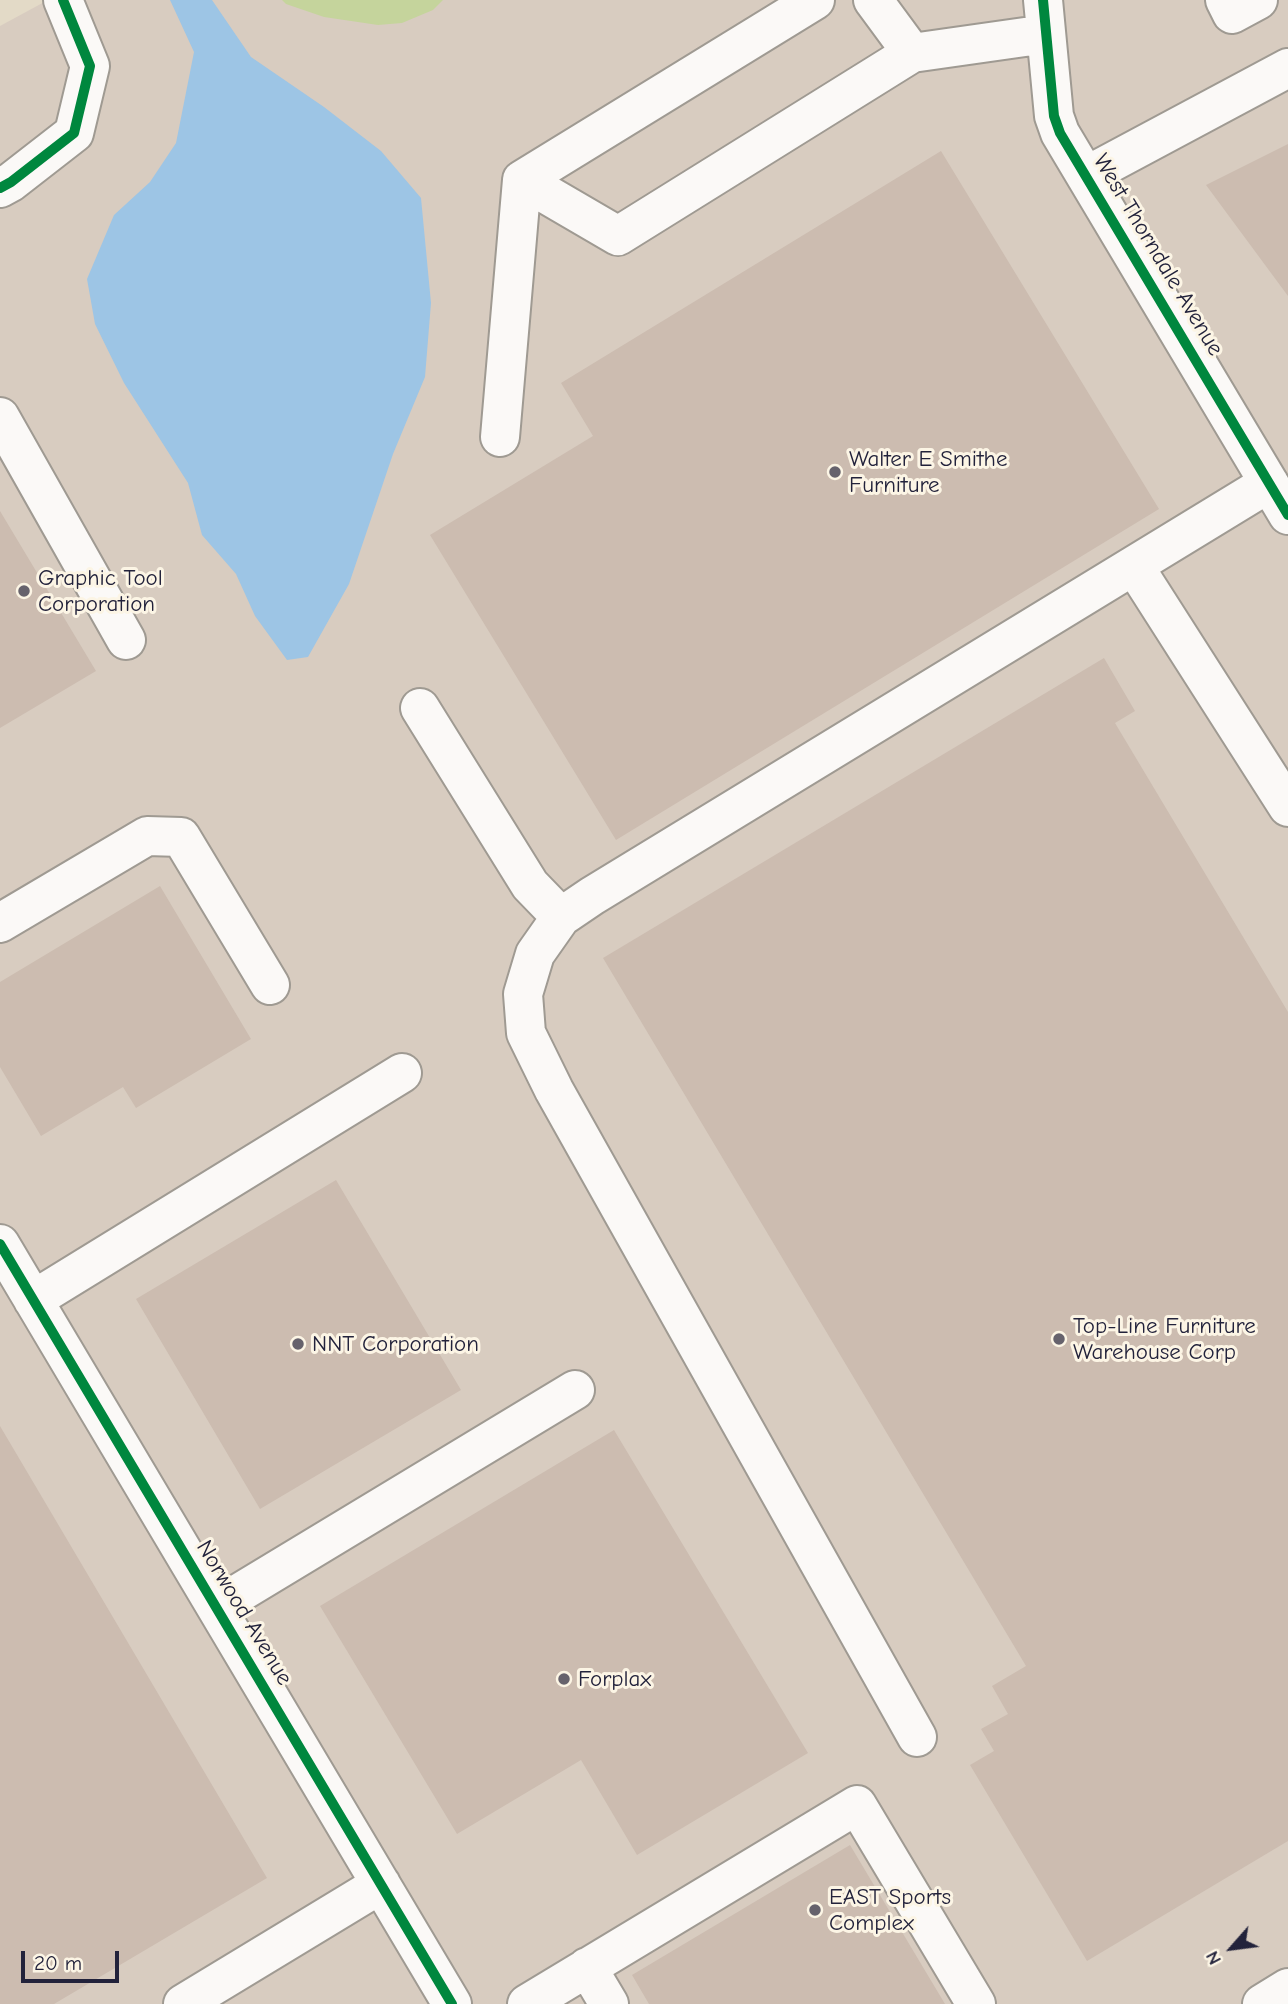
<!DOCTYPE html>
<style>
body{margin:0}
#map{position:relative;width:1288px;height:2004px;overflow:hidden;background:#e3dac7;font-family:"Comic Neue",sans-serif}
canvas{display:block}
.north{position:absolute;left:1197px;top:1913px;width:70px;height:70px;-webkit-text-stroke:5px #fcf5e5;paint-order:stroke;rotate:242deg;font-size:19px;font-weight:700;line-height:28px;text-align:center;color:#22223b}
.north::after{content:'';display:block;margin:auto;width:24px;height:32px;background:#22223b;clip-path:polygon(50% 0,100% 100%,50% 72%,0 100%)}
.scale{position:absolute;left:21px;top:1951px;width:98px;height:32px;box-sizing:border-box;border:4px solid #22223b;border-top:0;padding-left:9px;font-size:21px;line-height:24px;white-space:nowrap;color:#22223b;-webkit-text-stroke:5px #fcf5e5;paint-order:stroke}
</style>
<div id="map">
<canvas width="1288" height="2004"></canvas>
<div class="north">N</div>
<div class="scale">20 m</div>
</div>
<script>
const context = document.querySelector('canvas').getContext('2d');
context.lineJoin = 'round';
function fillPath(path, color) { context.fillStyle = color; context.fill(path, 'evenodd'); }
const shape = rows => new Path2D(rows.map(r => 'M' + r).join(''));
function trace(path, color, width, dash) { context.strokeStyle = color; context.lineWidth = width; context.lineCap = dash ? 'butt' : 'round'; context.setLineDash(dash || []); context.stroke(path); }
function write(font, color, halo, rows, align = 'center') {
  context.font = font + ' "Comic Neue",sans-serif'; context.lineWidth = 6; context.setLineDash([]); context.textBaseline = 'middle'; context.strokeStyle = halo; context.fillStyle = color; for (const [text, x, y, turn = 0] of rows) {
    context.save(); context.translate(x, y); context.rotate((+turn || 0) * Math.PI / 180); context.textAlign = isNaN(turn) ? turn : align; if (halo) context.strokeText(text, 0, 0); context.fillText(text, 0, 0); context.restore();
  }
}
const industrial = shape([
 [48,0,1288,0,1288,2004,0,2004,0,26]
]);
const green = shape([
 [282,0,443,0,433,10,402,23,378,25,324,17,286,4]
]);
const water = shape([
 [170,0,212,0,251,57,324,107,381,151,421,198,431,303,425,377,393,454,349,584,308,657,287,660,255,616,236,574,202,535,188,483,124,383,95,324,87,279,114,215,150,182,176,143,194,52]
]);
const building = shape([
 [1288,144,1288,296,1206,185],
 [941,151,1159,509,616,840,430,535,593,436,561,383],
 [0,511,96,671,0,728],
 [1104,658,1135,711,1115,723,1288,1012,1288,1841,1087,1961,970,1765,994,1751,981,1729,1008,1714,992,1686,1026,1666,603,958],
 [160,886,251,1039,136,1108,123,1087,41,1136,0,1067,0,982],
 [336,1180,461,1390,260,1509,136,1299],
 [0,1426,267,1878,54,2004,0,2004],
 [614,1430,808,1753,637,1855,581,1760,457,1834,320,1606],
 [850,1845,945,2004,649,2004,632,1975]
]);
const minor = shape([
 [873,0,912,53,1046,34],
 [1043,0,1054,116,1060,133,1288,515],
 [1225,0,1232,14,1258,0],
 [1086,176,1288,68],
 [522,180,618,236,912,53],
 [0,188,11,182,74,133,90,66,63,0],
 [0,417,126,640],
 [500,437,522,180,815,0],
 [1134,566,1288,807],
 [420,708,530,885,561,917],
 [0,923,147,836,181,837,270,985],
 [0,1244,452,2004],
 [33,1300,402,1073],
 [216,1607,575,1390],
 [917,1737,554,1090,526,1033,523,994,535,954,561,917,592,896,1269,483],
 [587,1967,609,2004],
 [183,2004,381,1884],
 [527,2004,857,1805,976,2004],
 [1262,2004,1288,1988]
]);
const cycleway = shape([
 [1043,0,1054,116,1060,133,1288,515],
 [0,188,11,182,74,133,90,66,63,0],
 [0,1244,452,2004]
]);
const markers = [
 [835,472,7,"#66626c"],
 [24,591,7,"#66626c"],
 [1059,1339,7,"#66626c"],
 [298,1344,7,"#66626c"],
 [564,1679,7,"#66626c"],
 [815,1910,7,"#66626c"]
];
const streetNames = [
 ["West Thorndale Avenue",1158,255,59],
 ["Norwood Avenue",244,1613,59]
];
const poiNames = [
 ["Walter E Smithe",849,459],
 ["Furniture",849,485],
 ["Graphic Tool",38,578],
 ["Corporation",38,604],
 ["Top-Line Furniture",1073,1326],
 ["Warehouse Corp",1073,1352],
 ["NNT Corporation",312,1344],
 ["Forplax",578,1679],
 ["EAST Sports",829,1897],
 ["Complex",829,1923]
];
fillPath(industrial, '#d8ccc0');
fillPath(green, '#c5d49c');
fillPath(water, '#9dc5e5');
fillPath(building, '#ccbcb0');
trace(minor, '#9f9a92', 42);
trace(minor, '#fbf9f7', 38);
trace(cycleway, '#00873e', 10);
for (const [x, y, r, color] of markers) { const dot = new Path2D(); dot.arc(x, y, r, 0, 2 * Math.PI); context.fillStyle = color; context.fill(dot); trace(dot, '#fcf5e5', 2.5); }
write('23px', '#22223b', '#fcf5e5', streetNames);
write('23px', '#22223b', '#fcf5e5', poiNames, 'left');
</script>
